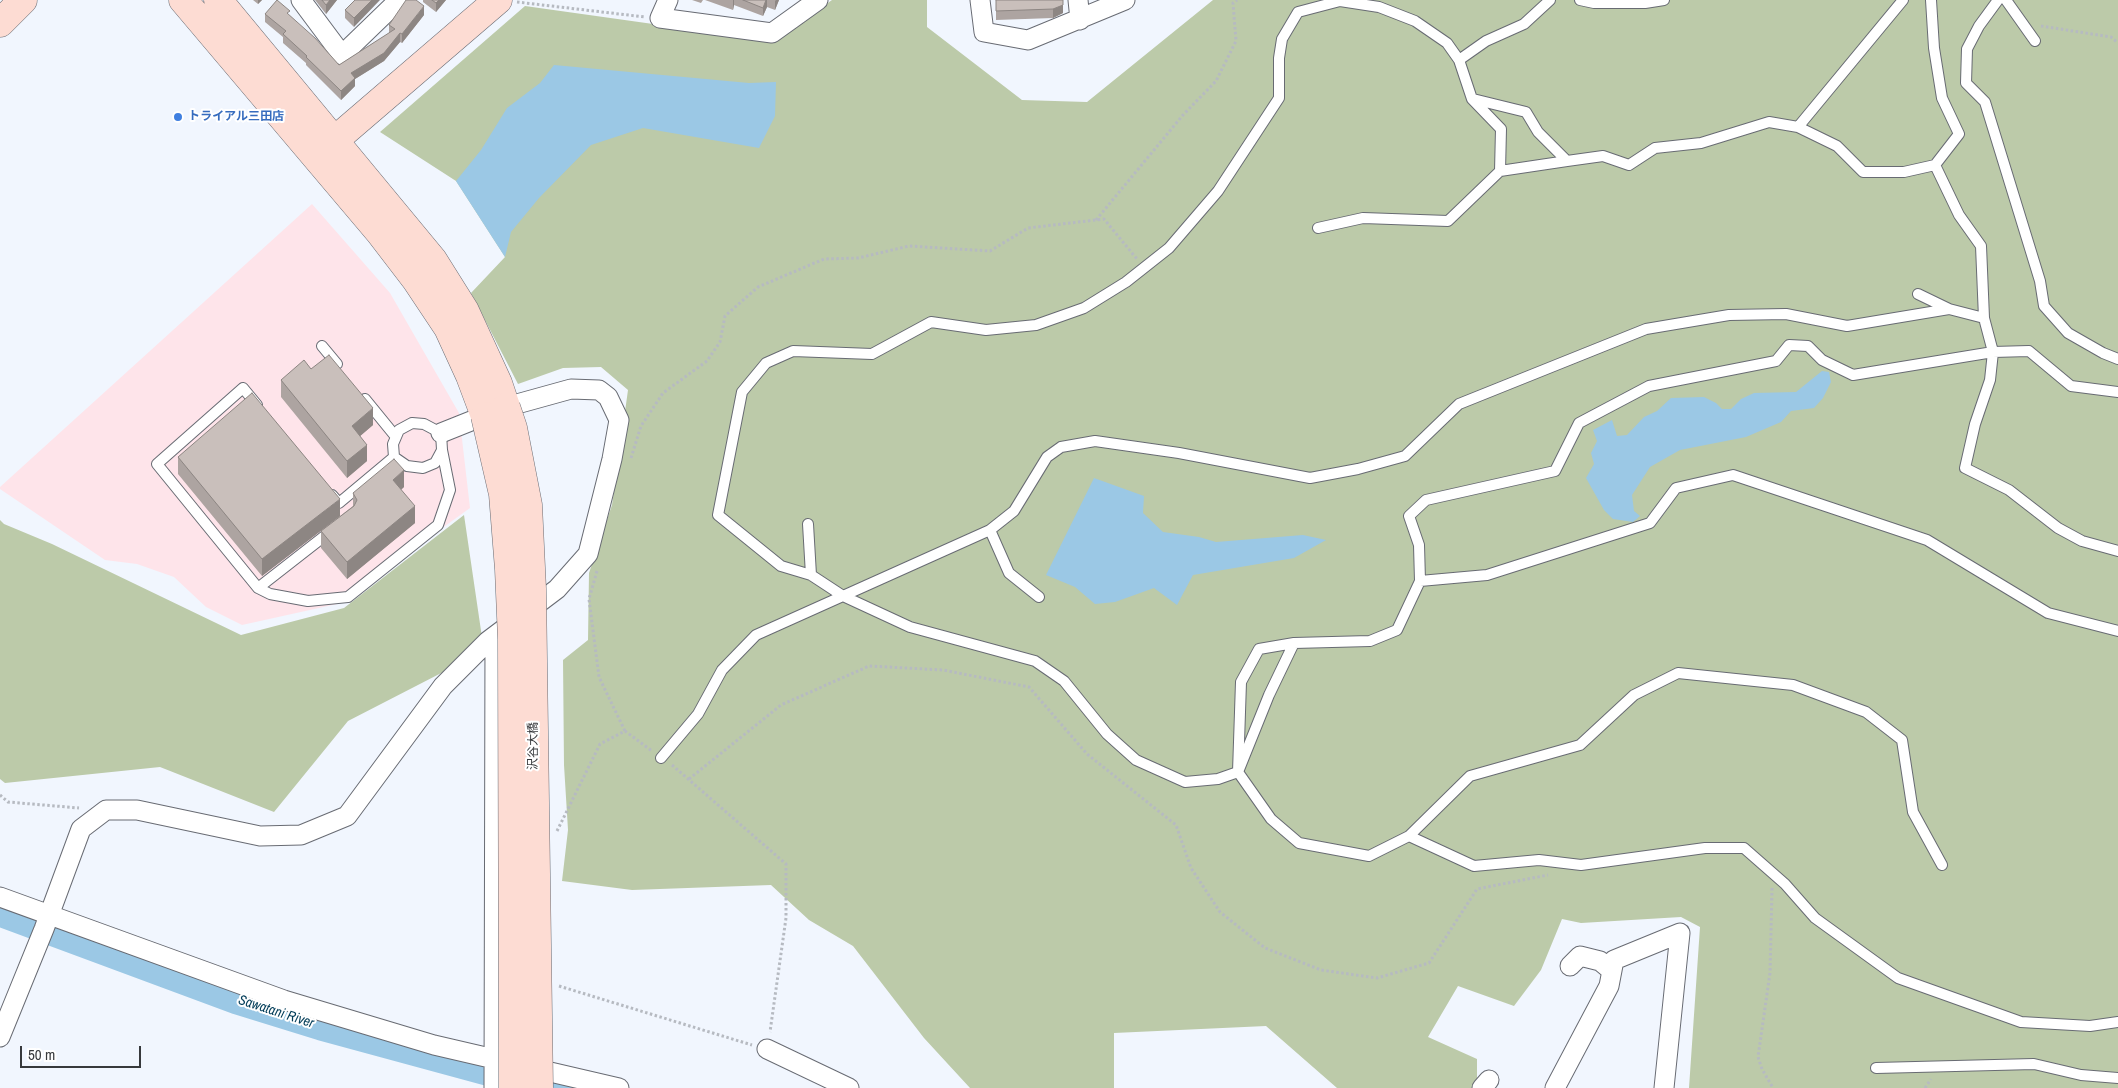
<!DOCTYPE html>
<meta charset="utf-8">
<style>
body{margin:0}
#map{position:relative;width:2118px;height:1088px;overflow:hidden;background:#f1f6fe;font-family:"Archivo Narrow",sans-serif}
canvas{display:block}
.scale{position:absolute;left:20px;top:1046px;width:121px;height:22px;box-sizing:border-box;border:2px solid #37393c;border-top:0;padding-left:6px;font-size:15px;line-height:18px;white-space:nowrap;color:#37393c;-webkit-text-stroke:4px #fff;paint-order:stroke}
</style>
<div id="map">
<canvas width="2118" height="1088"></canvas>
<div class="scale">50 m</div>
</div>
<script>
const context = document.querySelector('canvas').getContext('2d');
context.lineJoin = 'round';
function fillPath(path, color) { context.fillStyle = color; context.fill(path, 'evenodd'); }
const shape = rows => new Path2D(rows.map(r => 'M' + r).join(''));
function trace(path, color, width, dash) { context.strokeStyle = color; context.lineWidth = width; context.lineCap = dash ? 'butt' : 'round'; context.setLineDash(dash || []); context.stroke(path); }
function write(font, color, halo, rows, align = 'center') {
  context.font = font + ' "Archivo Narrow","Noto Sans JP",sans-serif'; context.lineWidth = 4; context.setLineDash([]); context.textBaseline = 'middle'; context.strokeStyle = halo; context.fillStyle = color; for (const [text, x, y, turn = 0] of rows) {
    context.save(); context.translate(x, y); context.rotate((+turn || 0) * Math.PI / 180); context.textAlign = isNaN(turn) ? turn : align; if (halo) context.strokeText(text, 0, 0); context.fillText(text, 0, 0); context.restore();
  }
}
const industrial = shape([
 [312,204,390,293,459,413,470,508,337,604,242,625,206,607,174,577,137,564,105,560,0,489,0,487]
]);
const green = shape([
 [832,0,927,0,927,27,1022,100,1087,102,1213,0,2118,0,2118,1088,1689,1088,1700,927,1681,917,1581,923,1562,919,1541,970,1514,1006,1458,986,1428,1037,1477,1059,1477,1088,1337,1088,1266,1026,1114,1033,1114,1088,970,1088,924,1038,853,946,809,920,771,885,632,890,562,881,568,830,564,765,563,660,588,640,589,573,612,505,628,390,601,367,563,368,518,384,471,293,505,257,456,181,380,132,525,6,774,41],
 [464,515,484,651,348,721,274,812,160,767,5,783,0,779,0,520,4,524,52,544,241,635,344,608]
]);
const water = shape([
 [554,65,749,83,776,82,775,116,759,148,643,128,591,145,539,198,511,232,505,257,456,181,481,150,507,108,540,83],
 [1822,371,1829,372,1831,382,1823,398,1814,408,1791,411,1781,422,1746,437,1680,450,1650,467,1632,495,1634,511,1640,516,1633,522,1613,519,1604,510,1586,478,1594,464,1591,453,1597,441,1593,430,1612,420,1617,436,1627,435,1644,417,1657,411,1671,398,1704,397,1716,403,1722,409,1731,409,1741,399,1754,393,1796,392],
 [1094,478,1144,496,1143,513,1163,532,1199,537,1216,542,1303,535,1326,540,1294,558,1193,575,1177,605,1154,588,1115,602,1095,604,1075,587,1046,575]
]);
const river = shape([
 [0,912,237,1000,321,1026,494,1073,561,1088]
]);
const path = shape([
 [517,2,645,17],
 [2041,26,2111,37,2118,43],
 [1096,220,1183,115,1216,81,1236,41,1233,3,1237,0],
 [631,458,641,426,663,393,707,361,720,342,725,316,758,287,824,259,858,258,909,246,990,251,1028,228,1104,219,1137,259],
 [597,571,589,599,599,677,625,731],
 [672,765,786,864,786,918,770,1032],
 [689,779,781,705,869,666,943,670,1029,687,1087,754,1176,825,1191,868,1220,912,1265,948,1321,970,1377,978,1429,963,1477,889,1548,875],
 [0,795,8,802,79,808],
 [557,831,600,744,625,731,652,751],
 [1772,888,1770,973,1758,1057,1762,1069,1773,1088],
 [559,986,752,1045],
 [1925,1088,1931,1079]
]);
const lane = shape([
 [1550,0,1524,24,1486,41,1459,60,1447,43,1415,21,1379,7,1340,1,1298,12,1282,39,1279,58,1279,98,1218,191,1169,248,1126,282,1084,308,1036,325,986,330,931,322,872,354,793,351,766,363,742,392,718,515,781,566,811,575,843,596,910,627,1035,661,1064,681,1107,734,1136,760,1185,782,1218,779,1238,772,1241,682,1259,649,1294,643,1370,641,1397,630,1420,581,1419,545,1409,516,1426,500,1555,471,1579,423,1649,386,1776,361,1789,345,1808,346,1822,360,1853,375,1993,352,2029,351,2071,386,2118,392],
 [1580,0,1594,3,1645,3,1664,0],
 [1998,0,1979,26,1967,49,1966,83,1985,102,2040,281,2044,306,2068,333,2103,353,2118,359],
 [2006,0,2035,41],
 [1473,99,1526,112,1538,132,1567,161,1500,171],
 [1798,127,1903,0],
 [1567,161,1603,156,1629,165,1655,148,1701,143,1769,122,1798,127,1837,146,1863,172,1904,172,1935,165,1959,134,1942,98,1934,48,1931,0],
 [1935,165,1959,215,1981,246,1984,318,1993,352,1990,380,1975,424,1965,468,2009,490,2058,528,2082,541,2118,551],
 [1318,228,1363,218,1448,221,1500,171,1501,129,1472,99,1459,60],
 [1918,294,1949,309],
 [322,346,337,364],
 [365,399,396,437],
 [257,405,243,388,157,464,258,588,270,594,308,601,348,597,438,525,450,490,442,450],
 [412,423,424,424,441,433,442,450,435,463,423,468,407,466,394,457,393,444,399,430,412,423],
 [332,495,339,503,394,457],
 [808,524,811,575],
 [990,530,1009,573,1039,597],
 [1420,581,1487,575,1650,523,1676,488,1733,475,1927,540,2048,613,2118,631],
 [258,588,331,531],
 [1294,643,1269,695,1238,772,1271,819,1299,843,1369,856,1409,836,1470,776,1580,745,1634,695,1678,673,1793,685,1866,712,1902,740,1913,812,1942,865],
 [661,758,698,714,722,670,756,635,990,530,1014,511,1047,457,1061,447,1095,441,1179,453,1310,478,1358,469,1405,456,1459,404,1646,329,1729,315,1786,314,1847,326,1949,309,1984,318],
 [1409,836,1474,866,1539,860,1581,865,1705,848,1744,848,1785,884,1815,918,1898,978,2021,1022,2090,1026,2118,1022],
 [1876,1068,2034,1064,2081,1075,2118,1078]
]);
const street = shape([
 [301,0,342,55,399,0],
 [668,0,660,18,772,33,818,0],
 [980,0,984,32,1028,40,1125,0],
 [1078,0,1080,20],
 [0,897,284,1000,434,1045,619,1088],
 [1570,966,1580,956,1600,961,1612,971],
 [0,1037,44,929,81,829,106,810,137,810,260,836,301,835,347,816,443,686,488,641,557,589,588,554,612,459,619,420,608,397,599,390,571,389,506,407,441,433],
 [767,1049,849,1088],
 [494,1088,495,636],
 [1482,1088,1489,1080],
 [1555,1088,1609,986,1614,960,1680,933,1664,1088]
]);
const secondary = shape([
 [183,0,380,233,416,280,448,328,470,376,485,416],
 [218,0,433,260,465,311,498,383,506,407],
 [0,23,23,0],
 [321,152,498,0]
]);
const secondaryBridge = shape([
 [506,407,513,428,528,505,532,589,539,1088],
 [485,416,503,494,509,569,512,639,513,1088]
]);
const wall = shape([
 [253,0,262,0,258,4],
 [315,0,337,0,326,14],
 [355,0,354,27,345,18,345,10],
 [423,0,446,0,436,12,423,2],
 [692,0,703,0,701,3],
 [705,0,779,0,775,10,767,7,763,16,734,5,733,10],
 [996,0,1063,0,1063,13,1053,18,996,20],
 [265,14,290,16,339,65,389,33,389,25,424,15,402,43,400,42,384,61,355,79,355,86,341,100,306,65,306,63,283,43,283,37,265,22],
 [311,369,373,425,360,436,367,461,347,478,281,397,281,380],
 [178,457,340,516,262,576,178,474],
 [404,487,401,490,415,523,347,579,321,548,321,531,353,506,353,493]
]);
const shadedWall = shape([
 [258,0,262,0,258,4],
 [330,0,337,0,326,14,326,5],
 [372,0,380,0,354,27,354,18],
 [439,0,446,0,436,12,436,3],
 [733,0,734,0,734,5,733,10],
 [766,0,767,0,767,7,763,16,763,8],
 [776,0,779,0,775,10,775,1],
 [1063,5,1063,13,1053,18,1053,9],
 [424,6,424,15,402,43,402,34],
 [400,33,400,42,384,61,355,79,355,86,341,100,341,91,351,73],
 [373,408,373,425,352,443,352,426],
 [367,445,367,461,347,478,347,461],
 [404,470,404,487,393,496,393,480],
 [340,499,340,516,262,576,262,559],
 [415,506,415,523,347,579,347,562]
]);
const building = shape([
 [277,0,290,11,287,13,315,38,339,65,395,29,389,25,406,0,416,0,424,6,402,34,400,33,384,53,351,73,355,78,341,91,306,57,307,56,283,34,286,31,265,14,277,0],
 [322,0,330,0,326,5,322,0],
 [355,0,372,0,354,18,345,10,355,0],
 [432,0,439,0,436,3,432,0],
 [743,0,766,0,763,8,743,0],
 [996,0,1063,0,1063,5,1053,9,996,11,996,0],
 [329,355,373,408,352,426,367,445,347,461,281,380,304,360,311,369,329,355],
 [252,393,340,499,262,559,178,457,252,393],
 [394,459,404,470,393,480,415,506,347,562,321,531,354,506,357,500,353,493,394,459]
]);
const markers = [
 [178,117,5,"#3f7fe0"]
];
const shopNames = [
 ["トライアル三田店",188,117]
];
const streetNames = [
 ["沢谷大橋",534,746,-90]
];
const waterNames = [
 ["Sawatani River",276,1012,18]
];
fillPath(industrial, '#fee4ea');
fillPath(green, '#bccaa9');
fillPath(water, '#9bc8e5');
trace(river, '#9bc8e5', 29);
trace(lane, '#686b73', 12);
trace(street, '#686b73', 21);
trace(secondary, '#686b73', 29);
trace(path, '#b6bac1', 3, [2.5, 2.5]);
trace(lane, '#fff', 10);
trace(street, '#fff', 19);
trace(secondary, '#fddcd3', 28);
trace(secondaryBridge, '#686b73', 29, []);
trace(secondaryBridge, '#fddcd3', 28);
fillPath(wall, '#ada4a1');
fillPath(shadedWall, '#8d8683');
fillPath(building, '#c9bfbb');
trace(building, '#8d8683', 1);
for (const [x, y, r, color] of markers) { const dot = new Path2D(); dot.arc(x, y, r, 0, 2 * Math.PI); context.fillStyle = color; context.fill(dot); trace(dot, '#fff', 2); }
write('bold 12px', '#366cbe', '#fff', shopNames, 'left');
write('12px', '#37393c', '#fff', streetNames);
write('italic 14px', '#003c58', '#fff', waterNames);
</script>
